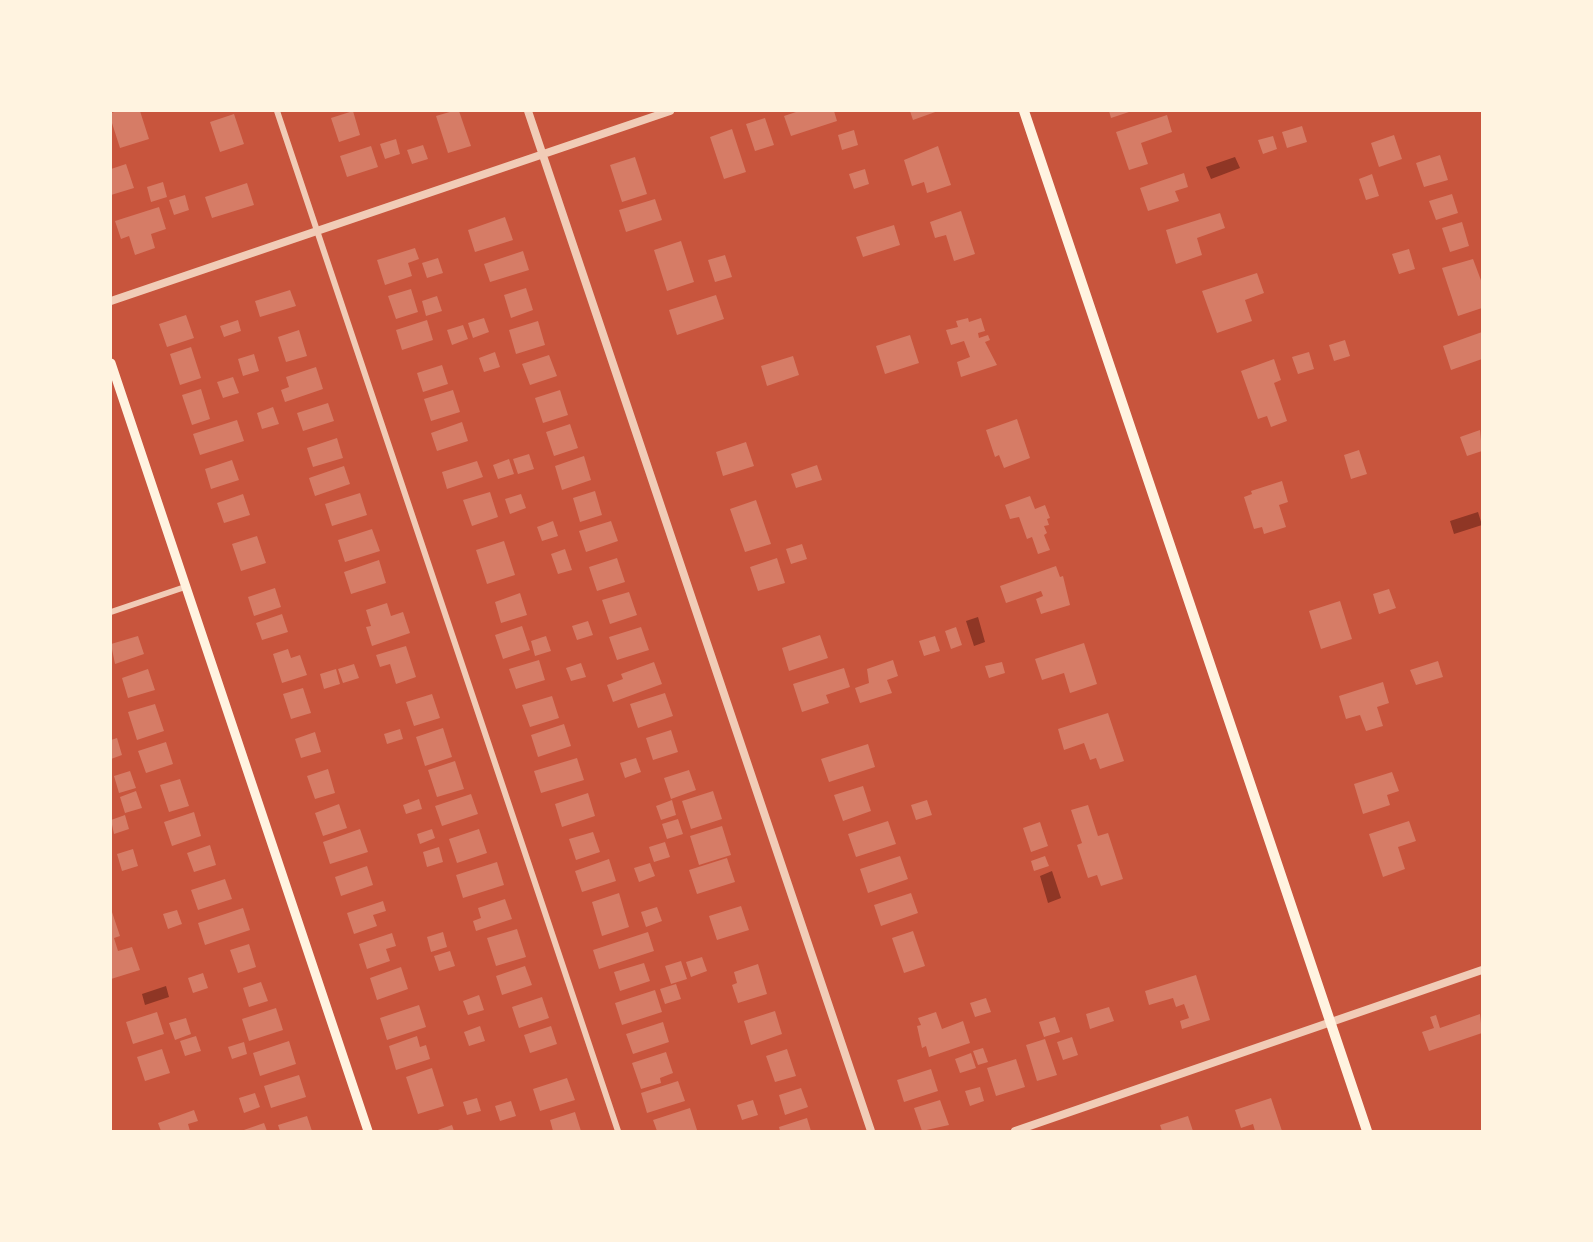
<!DOCTYPE html>
<style>
body{margin:0}
#map{position:relative;width:1593px;height:1242px;overflow:hidden;background:#c8553d;font-family:"Noto Sans",sans-serif}
canvas{display:block}
.frame{position:absolute;inset:0;border:112px solid #fff3e0;pointer-events:none}
</style>
<div id="map">
<canvas width="1593" height="1242"></canvas>
<div class="frame"></div>
</div>
<script>
const context = document.querySelector('canvas').getContext('2d');
context.lineJoin = 'round';
function fillPath(path, color) { context.fillStyle = color; context.fill(path, 'evenodd'); }
const shape = rows => new Path2D(rows.map(r => 'M' + r).join(''));
function trace(path, color, width, dash) { context.strokeStyle = color; context.lineWidth = width; context.lineCap = dash ? 'butt' : 'round'; context.setLineDash(dash || []); context.stroke(path); }
const water = shape([
 [1235,157,1240,168,1211,179,1206,167],
 [1478,512,1482,525,1454,534,1450,521],
 [978,617,985,642,974,646,966,621],
 [1052,871,1061,898,1048,903,1040,876],
 [166,986,169,997,145,1005,142,994]
]);
const building = shape([
 [118,111,140,111,149,139,120,148,111,120,111,113],
 [353,111,360,135,339,142,331,118],
 [453,111,459,111,471,146,448,153,436,116],
 [799,111,834,111,837,121,791,136,784,116],
 [910,111,938,111,913,120],
 [1109,111,1132,111,1111,118],
 [234,114,244,144,220,152,210,122],
 [1167,115,1172,132,1141,143,1148,164,1129,170,1116,132],
 [765,118,774,145,755,151,746,124],
 [1302,126,1307,142,1287,148,1282,132],
 [732,129,746,172,724,179,710,137],
 [854,130,858,145,842,150,838,135],
 [1394,135,1402,159,1379,167,1371,143],
 [1273,136,1277,149,1263,154,1258,140],
 [396,139,400,154,385,159,380,144],
 [423,145,428,159,412,164,407,150],
 [371,146,378,167,347,177,340,156],
 [938,146,951,185,927,193,924,182,912,186,904,160],
 [1440,155,1448,180,1424,187,1416,163],
 [635,157,647,194,622,202,610,165],
 [126,164,134,188,111,195,111,169],
 [865,169,869,184,854,189,849,174],
 [1184,173,1188,187,1175,191,1179,201,1148,211,1140,188],
 [1372,174,1379,196,1366,200,1359,179],
 [163,182,167,197,151,202,147,187],
 [247,183,254,205,212,218,205,197],
 [1452,194,1458,213,1436,220,1429,201],
 [185,195,189,210,174,215,169,200],
 [655,199,662,220,626,232,619,210],
 [159,207,166,229,151,234,155,248,135,255,129,236,121,239,115,221],
 [961,211,975,254,954,261,946,235,935,238,930,222],
 [1220,213,1225,228,1197,238,1202,255,1176,264,1166,230],
 [505,217,513,240,475,252,468,230],
 [1462,222,1469,246,1450,252,1442,228],
 [894,225,900,245,863,257,856,237],
 [681,241,694,282,667,291,654,250],
 [415,248,419,259,408,263,412,276,385,285,377,260],
 [1409,249,1415,269,1399,274,1392,254],
 [523,251,529,270,490,282,484,264],
 [725,255,732,277,715,282,708,260],
 [438,258,443,273,427,278,422,263],
 [1473,259,1482,283,1482,308,1458,316,1442,268],
 [1257,273,1264,293,1245,300,1252,321,1217,333,1202,291],
 [526,288,533,310,511,318,504,295],
 [411,289,418,312,396,319,388,296],
 [290,290,296,306,260,317,255,301],
 [716,295,724,319,677,335,669,310],
 [437,296,442,311,426,316,422,301],
 [186,315,194,338,167,347,159,324],
 [484,318,489,332,473,338,468,323],
 [968,318,969,322,981,318,985,331,978,333,979,338,988,335,990,340,985,342,997,365,961,377,957,362,970,357,964,341,951,345,946,330,958,327,956,321],
 [238,320,241,331,224,337,220,326],
 [427,320,433,340,402,350,396,330],
 [538,321,545,345,516,354,509,330],
 [463,325,468,339,452,345,447,330],
 [299,330,307,356,286,362,278,337],
 [1482,332,1482,359,1451,370,1443,346],
 [910,335,919,363,885,374,876,346],
 [1345,340,1350,356,1334,361,1329,345],
 [191,347,201,378,180,385,170,354],
 [495,352,500,367,484,372,479,358],
 [1309,352,1314,369,1298,374,1292,357],
 [254,354,259,371,243,376,238,359],
 [549,355,557,376,530,385,522,364],
 [793,356,799,375,767,386,761,366],
 [1274,359,1281,380,1274,383,1287,421,1271,427,1267,416,1258,419,1241,371],
 [442,365,448,384,423,392,417,373],
 [316,367,323,389,285,402,281,390,289,387,286,377],
 [233,377,239,393,223,398,217,382],
 [201,389,210,419,192,425,182,395],
 [453,390,460,412,431,421,424,399],
 [560,390,568,415,543,423,535,398],
 [328,403,334,421,303,431,297,413],
 [273,407,279,424,262,429,257,413],
 [1017,419,1030,458,1004,468,999,455,995,457,986,430],
 [237,420,244,441,200,455,193,434],
 [462,422,468,441,437,451,431,433],
 [570,424,578,448,554,456,546,432],
 [1480,430,1482,451,1467,456,1460,437],
 [337,438,343,458,313,467,307,448],
 [746,442,754,466,723,476,716,452],
 [1359,450,1367,474,1351,479,1344,455],
 [529,454,534,469,518,474,513,459],
 [584,456,591,480,562,490,555,466],
 [509,459,514,474,498,479,493,465],
 [232,460,239,480,211,489,205,469],
 [477,461,483,477,447,489,442,472],
 [817,465,822,480,796,488,791,474],
 [344,466,350,484,315,496,309,478],
 [1282,481,1288,502,1279,505,1286,527,1264,534,1262,527,1254,529,1244,497,1252,494,1251,491],
 [595,491,602,515,580,522,573,498],
 [490,492,498,517,472,526,463,500],
 [360,493,367,515,332,526,325,504],
 [243,494,250,515,224,523,217,503],
 [521,494,526,508,510,514,505,499],
 [1030,496,1035,509,1045,505,1050,518,1047,519,1049,525,1044,526,1047,533,1044,535,1050,550,1038,554,1032,537,1027,539,1019,517,1010,519,1005,505],
 [756,500,771,544,745,552,730,509],
 [553,521,558,536,542,541,537,527],
 [611,521,618,541,586,552,579,531],
 [372,529,380,551,345,562,338,540],
 [257,536,266,563,241,571,232,544],
 [504,541,515,575,487,584,476,550],
 [802,544,807,559,791,564,786,549],
 [565,549,572,570,558,574,551,554],
 [617,558,625,582,597,591,589,567],
 [777,558,785,583,758,591,750,567],
 [379,560,386,583,351,594,344,572],
 [1056,566,1060,577,1063,576,1070,605,1041,614,1036,599,1043,596,1041,591,1006,603,1000,586],
 [275,588,281,607,254,616,248,597],
 [1389,589,1396,608,1379,614,1373,594],
 [629,592,637,615,610,624,602,600],
 [520,593,527,615,501,623,495,602],
 [1340,601,1352,639,1321,649,1309,611],
 [387,603,391,616,403,612,410,633,372,646,366,627,371,626,366,610],
 [282,614,288,632,262,640,256,623],
 [588,621,593,635,577,640,572,626],
 [522,626,530,650,503,659,495,635],
 [641,627,649,650,617,660,609,637],
 [956,627,962,645,951,649,945,631],
 [820,635,828,658,789,671,782,648],
 [138,636,144,654,115,664,111,644],
 [546,636,551,651,535,656,531,641],
 [935,636,940,651,924,656,919,641],
 [1084,643,1097,684,1070,693,1064,673,1042,680,1035,659],
 [406,646,416,677,396,684,390,664,380,667,376,655],
 [288,649,291,658,300,655,307,675,282,683,273,654],
 [539,660,545,680,516,689,509,669],
 [893,660,898,676,887,680,892,693,860,703,855,688,869,683,867,669],
 [1438,661,1443,677,1416,685,1410,670],
 [654,662,662,684,613,702,607,685,623,679,621,674],
 [1002,662,1005,673,989,678,985,666],
 [581,663,586,677,571,681,566,668],
 [354,664,359,678,343,683,338,669],
 [844,668,850,687,826,695,829,703,802,712,793,684],
 [148,669,155,690,128,698,122,678],
 [336,669,340,684,324,689,320,674],
 [1383,682,1389,703,1377,707,1383,726,1366,731,1360,715,1346,719,1339,696],
 [303,688,311,713,291,719,283,694],
 [665,693,673,716,638,728,630,704],
 [432,694,440,718,414,726,406,702],
 [552,696,559,718,530,727,522,705],
 [155,704,164,731,137,740,128,712],
 [1108,713,1124,761,1100,769,1096,758,1090,760,1084,743,1064,750,1058,729],
 [564,724,571,746,538,757,531,735],
 [443,728,452,757,425,766,416,737],
 [400,729,403,739,387,744,384,734],
 [671,730,678,752,653,760,646,738],
 [315,732,321,752,301,758,295,739],
 [117,738,122,755,111,759,111,740],
 [166,742,173,764,146,773,138,751],
 [868,744,875,767,829,782,821,759],
 [577,758,584,780,541,793,534,771],
 [636,758,641,772,625,778,620,763],
 [455,761,464,789,437,797,428,770],
 [328,769,335,793,315,799,307,776],
 [689,770,696,790,671,799,664,778],
 [130,771,136,788,119,793,114,776],
 [1392,772,1399,791,1387,795,1390,805,1363,814,1354,784],
 [180,779,189,806,169,812,160,785],
 [863,786,871,811,843,821,834,795],
 [136,791,142,808,125,813,120,797],
 [713,791,722,819,691,829,682,801],
 [588,793,595,816,562,827,555,804],
 [471,794,478,814,442,826,435,806],
 [419,799,422,809,406,814,403,805],
 [672,800,676,815,661,820,656,806],
 [927,800,932,815,916,820,911,805],
 [339,804,347,828,323,836,315,813],
 [1088,805,1098,836,1108,833,1123,879,1101,886,1097,875,1088,878,1077,845,1082,843,1071,810],
 [194,812,201,836,172,846,164,822],
 [125,815,129,829,114,834,111,820],
 [678,819,683,834,667,839,662,824],
 [888,821,896,844,856,857,848,834],
 [1409,821,1416,841,1398,847,1405,869,1383,877,1369,834],
 [1040,822,1048,846,1031,852,1023,828],
 [722,826,731,855,699,865,690,836],
 [360,829,368,852,330,864,323,842],
 [432,829,435,838,420,844,417,834],
 [479,829,487,853,457,863,449,839],
 [593,832,600,852,576,860,569,839],
 [665,842,670,857,654,862,649,847],
 [210,845,216,865,194,872,187,853],
 [439,847,443,862,427,867,423,852],
 [133,849,138,866,122,871,117,854],
 [900,856,908,879,868,893,860,869],
 [1045,856,1049,866,1034,871,1031,861],
 [727,858,735,882,697,894,689,870],
 [609,859,616,881,582,892,575,871],
 [497,862,504,885,463,898,456,875],
 [650,863,655,876,639,882,634,868],
 [367,866,373,885,341,896,335,877],
 [225,879,232,899,198,910,191,890],
 [619,893,629,927,602,936,592,902],
 [911,893,918,913,881,926,874,905],
 [505,899,512,919,476,931,473,921,481,918,478,908],
 [383,901,386,911,373,915,377,926,354,934,347,913],
 [741,906,749,930,717,940,709,916],
 [657,907,662,921,646,927,641,912],
 [243,908,250,930,205,945,198,923],
 [111,909,120,936,114,938,118,951,132,947,140,970,111,979],
 [177,910,182,924,168,929,163,914],
 [517,929,526,957,496,966,487,938],
 [913,931,925,966,904,973,892,938],
 [443,932,447,947,431,952,427,937],
 [648,932,654,951,599,969,593,950],
 [392,933,396,946,386,949,390,961,367,969,359,944],
 [249,944,256,967,238,973,230,950],
 [450,951,455,966,439,971,434,956],
 [702,957,707,971,691,977,686,962],
 [681,961,687,979,671,984,665,966],
 [644,963,650,981,620,991,614,972],
 [758,964,767,994,738,1003,732,985,737,983,734,972],
 [525,966,532,985,502,995,496,976],
 [401,967,408,989,377,1000,370,978],
 [203,973,208,988,193,993,188,978],
 [1196,975,1210,1020,1182,1029,1180,1021,1189,1018,1184,1004,1176,1007,1173,998,1149,1005,1145,991],
 [261,982,268,1001,249,1007,243,988],
 [676,984,681,999,665,1004,660,989],
 [655,990,662,1012,622,1025,615,1003],
 [479,995,484,1010,468,1015,463,1001],
 [542,997,549,1018,519,1028,512,1007],
 [986,998,991,1012,975,1017,970,1003],
 [419,1005,426,1027,387,1040,380,1018],
 [1109,1007,1114,1021,1090,1029,1086,1014],
 [276,1008,283,1030,249,1041,242,1019],
 [775,1011,782,1034,751,1045,744,1021],
 [157,1012,164,1034,133,1044,126,1022],
 [936,1012,942,1029,963,1021,970,1043,929,1057,926,1046,922,1048,917,1026,921,1025,918,1018],
 [1480,1014,1482,1033,1429,1051,1422,1032,1434,1028,1430,1017,1436,1015,1440,1028],
 [1055,1017,1060,1032,1044,1037,1039,1022],
 [186,1018,191,1034,175,1040,169,1023],
 [663,1022,669,1042,633,1054,626,1034],
 [480,1026,485,1041,469,1046,464,1032],
 [551,1026,557,1044,530,1053,524,1035],
 [196,1036,201,1051,185,1056,180,1041],
 [417,1036,420,1047,426,1045,430,1059,396,1070,389,1046],
 [1072,1037,1078,1055,1063,1060,1057,1042],
 [1045,1039,1057,1075,1037,1081,1026,1045],
 [289,1041,296,1064,260,1076,253,1053],
 [244,1042,247,1054,232,1059,228,1047],
 [983,1048,988,1062,978,1065,973,1051],
 [162,1049,170,1073,145,1081,137,1057],
 [787,1049,796,1076,775,1082,766,1056],
 [666,1052,673,1073,660,1078,661,1083,641,1089,632,1063],
 [971,1053,976,1068,960,1073,955,1059],
 [1016,1059,1025,1087,996,1096,987,1068],
 [432,1068,444,1106,418,1114,406,1077],
 [931,1069,938,1091,904,1102,897,1080],
 [299,1075,306,1097,271,1108,264,1086],
 [567,1078,575,1100,540,1111,533,1089],
 [678,1081,685,1101,647,1113,641,1093],
 [980,1087,984,1101,970,1106,965,1091],
 [801,1088,808,1107,785,1115,779,1095],
 [255,1093,260,1107,244,1113,239,1098],
 [477,1098,481,1111,467,1115,463,1102],
 [1271,1098,1282,1131,1255,1131,1253,1124,1241,1128,1235,1110],
 [753,1100,758,1115,742,1120,737,1105],
 [940,1100,949,1125,922,1131,914,1108],
 [511,1101,516,1116,500,1121,495,1106],
 [690,1108,697,1130,657,1131,653,1120],
 [194,1110,198,1121,188,1124,190,1131,161,1131,158,1123],
 [575,1112,581,1131,553,1131,550,1120],
 [307,1116,312,1131,280,1131,278,1125],
 [1188,1116,1193,1131,1162,1131,1160,1125],
 [807,1118,811,1131,780,1131,779,1127],
 [264,1123,267,1131,241,1131],
 [452,1125,454,1131,435,1131]
]);
const minor = shape([
 [277,111,618,1131],
 [111,612,185,587]
]);
const tertiary = shape([
 [528,111,871,1131],
 [111,301,670,111],
 [1015,1131,1482,970]
]);
const secondary = shape([
 [111,363,368,1131]
]);
const primary = shape([
 [1024,111,1367,1131]
]);
fillPath(water, '#8f3625');
fillPath(building, '#d67c66');
trace(minor, '#f1ccb7', 6);
trace(tertiary, '#f1ccb7', 8);
trace(secondary, '#fff3e0', 9);
trace(primary, '#fff3e0', 10);
</script>
